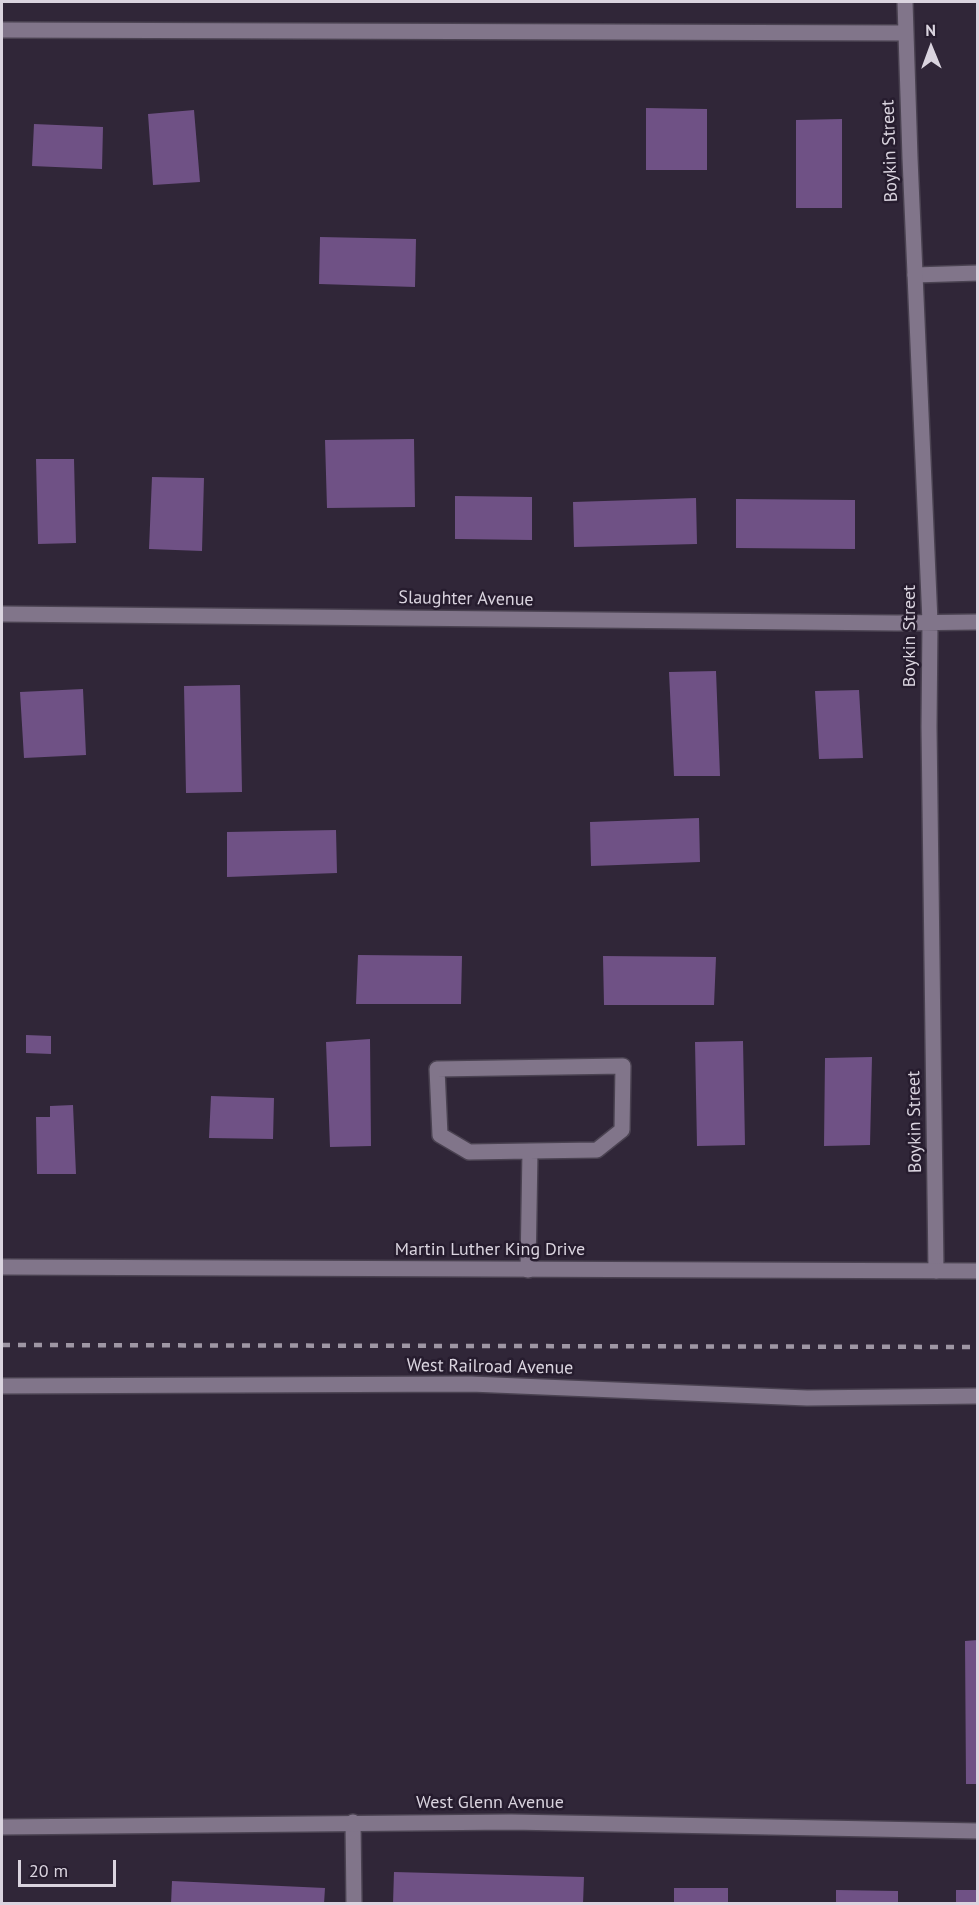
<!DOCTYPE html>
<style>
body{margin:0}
#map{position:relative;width:979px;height:1905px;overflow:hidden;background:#302638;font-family:"PT Sans",sans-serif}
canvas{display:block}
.frame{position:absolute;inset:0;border:3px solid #dad4df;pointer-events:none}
.north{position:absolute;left:901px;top:18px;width:60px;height:60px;-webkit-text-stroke:4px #261c2e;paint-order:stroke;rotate:359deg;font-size:16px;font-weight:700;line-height:24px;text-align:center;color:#dad4df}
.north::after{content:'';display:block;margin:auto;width:21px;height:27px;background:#dad4df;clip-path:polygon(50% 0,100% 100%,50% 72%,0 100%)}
.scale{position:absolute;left:18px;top:1860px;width:98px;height:27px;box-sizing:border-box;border:3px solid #dad4df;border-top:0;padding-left:8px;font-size:18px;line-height:21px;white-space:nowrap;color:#dad4df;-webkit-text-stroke:4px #261c2e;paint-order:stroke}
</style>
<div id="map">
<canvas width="979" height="1905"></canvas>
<div class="frame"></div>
<div class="north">N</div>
<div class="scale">20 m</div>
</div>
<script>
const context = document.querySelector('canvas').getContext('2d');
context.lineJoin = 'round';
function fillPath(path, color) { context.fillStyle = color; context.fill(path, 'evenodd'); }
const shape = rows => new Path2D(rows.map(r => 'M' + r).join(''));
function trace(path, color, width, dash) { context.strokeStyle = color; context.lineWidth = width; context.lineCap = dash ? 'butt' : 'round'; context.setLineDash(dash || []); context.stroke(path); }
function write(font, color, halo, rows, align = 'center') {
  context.font = font + ' "PT Sans",sans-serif'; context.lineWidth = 5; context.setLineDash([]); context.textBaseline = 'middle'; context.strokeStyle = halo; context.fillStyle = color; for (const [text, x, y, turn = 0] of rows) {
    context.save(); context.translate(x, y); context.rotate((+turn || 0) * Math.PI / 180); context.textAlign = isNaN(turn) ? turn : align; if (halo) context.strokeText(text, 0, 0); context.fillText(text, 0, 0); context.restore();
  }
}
const building = shape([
 [646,108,707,109,707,170,646,170],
 [194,110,200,182,153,185,148,114],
 [842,119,842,208,796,208,796,120],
 [34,124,103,127,102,169,32,166],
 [320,237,416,239,415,287,319,284],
 [414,439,415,507,327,508,325,440],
 [36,459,74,459,76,543,38,544],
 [152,477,204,478,202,551,149,549],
 [455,496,532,497,532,540,455,539],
 [696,498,697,544,574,547,573,502],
 [736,499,855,500,855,549,736,548],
 [716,671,720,776,674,776,669,672],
 [240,685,242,792,186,793,184,686],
 [83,689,86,755,24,758,20,692],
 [859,690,863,758,819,759,815,691],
 [699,818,700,862,591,866,590,822],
 [336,830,337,873,227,877,227,832],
 [358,955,462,956,461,1004,356,1004],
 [603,956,716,957,714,1005,604,1005],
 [26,1035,51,1036,51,1054,26,1053],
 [370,1039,371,1146,330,1147,326,1042],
 [743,1041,745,1145,697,1146,695,1042],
 [872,1057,870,1145,824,1146,825,1058],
 [211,1096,274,1098,273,1139,209,1138],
 [73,1105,76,1174,37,1174,36,1117,50,1117,50,1106],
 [978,1640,978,1784,966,1784,965,1641],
 [394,1872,584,1877,583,1904,393,1904],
 [172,1881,325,1888,324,1904,171,1904],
 [674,1888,728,1888,728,1904,674,1904],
 [836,1890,898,1891,898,1904,836,1904],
 [956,1890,978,1890,978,1904,956,1904]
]);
const service = shape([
 [915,275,978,273],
 [528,1270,530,1151,469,1152,440,1135,437,1069,623,1066,622,1130,597,1150,530,1151],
 [353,1822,354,1904]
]);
const minor = shape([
 [905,2,910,158,930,622,929,727,936,1271],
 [2,30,906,33],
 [2,614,897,623,978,622],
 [2,1386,471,1384,807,1398,978,1396],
 [2,1827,511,1822,978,1831]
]);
const secondary = shape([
 [2,1267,978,1271]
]);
const rail = shape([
 [2,1345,978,1347]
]);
const streetNames = [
 ["Boykin Street",890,151,-92],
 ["Slaughter Avenue",466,599,1],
 ["Boykin Street",910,636,-90],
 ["Boykin Street",915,1122,-91],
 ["Martin Luther King Drive",490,1250],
 ["West Railroad Avenue",490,1367,1],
 ["West Glenn Avenue",490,1803]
];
fillPath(building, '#6f5185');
trace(service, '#4a4251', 18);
trace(minor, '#4a4251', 18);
trace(secondary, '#4a4251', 18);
trace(service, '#81758a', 15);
trace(minor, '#81758a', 15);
trace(secondary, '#81758a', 15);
trace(rail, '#9e96a4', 4.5, [8, 8]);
write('18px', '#dad4df', '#261c2e', streetNames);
</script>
